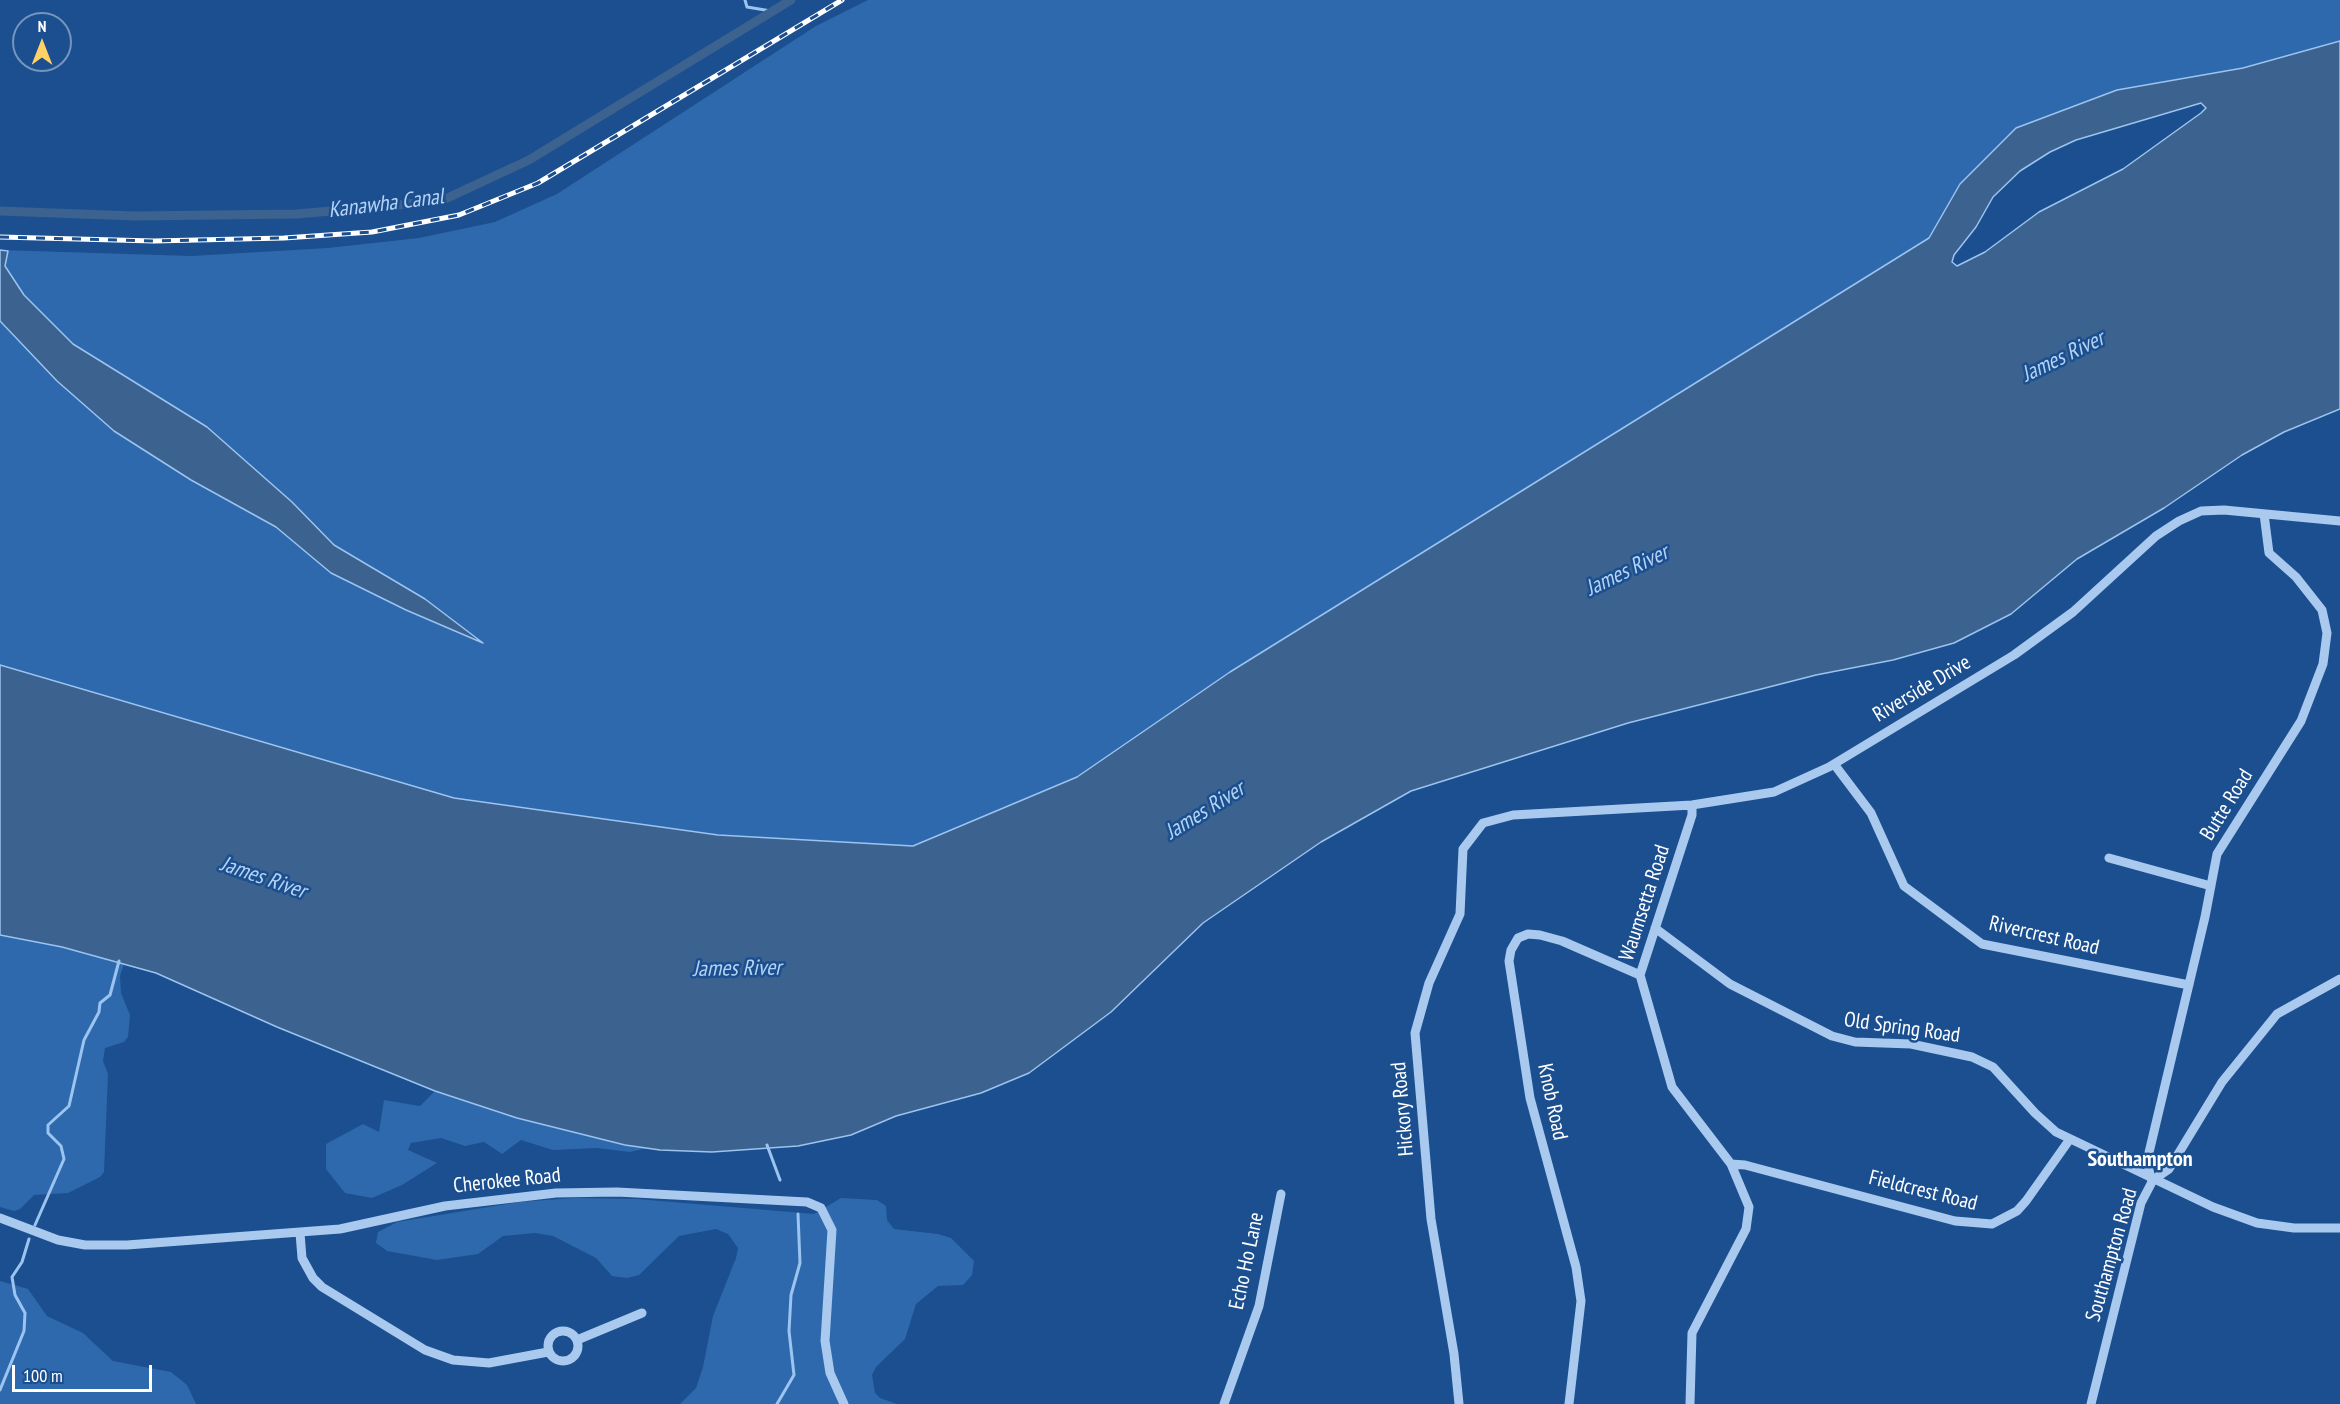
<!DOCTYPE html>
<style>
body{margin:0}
#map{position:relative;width:2340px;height:1404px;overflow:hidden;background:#1b4f8f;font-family:"PT Sans Narrow",sans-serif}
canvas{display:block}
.north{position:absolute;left:12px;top:12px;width:60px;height:60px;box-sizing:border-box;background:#1b4f8f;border:2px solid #7695bc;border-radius:50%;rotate:0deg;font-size:16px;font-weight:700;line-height:24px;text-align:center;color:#fff}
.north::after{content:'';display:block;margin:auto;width:21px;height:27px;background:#ffd166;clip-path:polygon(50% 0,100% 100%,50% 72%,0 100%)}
.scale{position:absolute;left:12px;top:1365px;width:140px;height:27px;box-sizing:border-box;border:3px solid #fff;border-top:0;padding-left:8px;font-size:18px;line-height:21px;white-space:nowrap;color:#fff;-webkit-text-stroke:4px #1b4f8f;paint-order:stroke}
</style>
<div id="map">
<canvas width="2340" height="1404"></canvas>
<div class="north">N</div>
<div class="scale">100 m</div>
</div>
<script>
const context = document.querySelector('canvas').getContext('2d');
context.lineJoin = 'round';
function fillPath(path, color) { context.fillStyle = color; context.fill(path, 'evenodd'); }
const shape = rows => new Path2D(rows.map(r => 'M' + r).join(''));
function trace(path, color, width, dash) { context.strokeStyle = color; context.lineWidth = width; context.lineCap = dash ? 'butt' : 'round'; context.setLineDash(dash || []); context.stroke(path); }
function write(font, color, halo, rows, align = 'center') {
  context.font = font + ' "PT Sans Narrow",sans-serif'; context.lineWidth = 5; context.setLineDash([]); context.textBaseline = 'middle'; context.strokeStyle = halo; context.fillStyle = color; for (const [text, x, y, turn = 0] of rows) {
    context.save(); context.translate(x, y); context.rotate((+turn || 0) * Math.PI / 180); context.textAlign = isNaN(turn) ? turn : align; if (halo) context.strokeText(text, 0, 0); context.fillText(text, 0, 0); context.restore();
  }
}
const green = shape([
 [868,0,2340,0,2340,41,2243,68,1960,184,1929,238,1230,672,1077,777,913,846,718,835,454,798,0,665,0,250,192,256,328,248,419,238,495,222,557,194,816,26],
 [0,935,62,947,124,964,120,976,121,993,130,1015,128,1037,124,1042,105,1048,103,1061,108,1074,104,1172,100,1177,68,1193,34,1195,20,1209,14,1211,0,1207],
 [435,1091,517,1118,647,1148,630,1152,597,1148,553,1150,521,1140,502,1154,484,1142,465,1146,441,1138,411,1143,408,1150,437,1163,402,1185,372,1198,345,1193,326,1169,326,1144,363,1124,379,1132,384,1100,420,1106],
 [574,1198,637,1199,814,1214,841,1198,877,1200,886,1206,887,1220,894,1229,938,1234,951,1238,974,1261,972,1275,963,1285,938,1286,916,1304,905,1339,876,1367,872,1375,875,1393,880,1398,897,1404,680,1404,696,1388,703,1367,713,1316,736,1258,738,1248,728,1234,716,1229,679,1236,639,1275,627,1278,612,1276,596,1258,553,1236,535,1233,503,1236,478,1254,437,1260,387,1251,376,1243,378,1232,397,1222,519,1202],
 [0,1281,28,1289,47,1316,83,1333,113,1361,171,1372,187,1385,196,1404,0,1404]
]);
const water = shape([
 [2340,41,2340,409,2284,432,2242,455,2164,508,2077,559,2011,614,1954,643,1893,660,1816,675,1628,723,1411,791,1321,842,1203,923,1111,1012,1029,1073,981,1093,896,1116,851,1135,798,1146,712,1152,660,1150,625,1145,517,1118,435,1091,277,1027,156,973,62,947,0,935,0,665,454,798,718,835,913,846,1077,777,1230,672,1929,238,1960,184,2016,128,2117,90,2243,68,2340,41],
 [2201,103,2206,108,2201,113,2123,169,2039,212,1985,252,1957,266,1952,262,1954,255,1976,227,1993,197,2020,171,2050,152,2076,140,2201,103],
 [0,250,8,251,5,266,24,295,73,344,207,427,292,502,334,545,425,599,483,643,406,610,331,573,276,527,191,480,114,431,57,381,0,321,0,250]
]);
const stream = shape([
 [745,0,747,7,771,11],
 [767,1145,780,1180],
 [35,1225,64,1159,61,1146,48,1133,48,1125,69,1106,84,1040,99,1012,100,1003,110,995,119,961],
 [0,1390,24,1331,25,1313,15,1295,12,1277,22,1262,29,1239],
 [777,1404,794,1375,789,1331,791,1295,800,1263,798,1214]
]);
const canal = shape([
 [0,211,135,216,297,214,441,201,529,160,791,0]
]);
const minor = shape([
 [1834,764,1871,813,1904,886,1982,944,2189,985],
 [2109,858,2211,886],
 [1655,928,1730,984,1832,1036,1855,1042,1911,1044,1972,1057,1993,1067,2035,1113,2056,1132,2213,1207,2257,1223,2294,1228,2340,1228],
 [1731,1164,1745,1165,1955,1221,1992,1224,2017,1211,2026,1201,2070,1139],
 [2151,1179,2147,1161,2205,917,2217,854,2301,721,2323,664,2327,633,2322,610,2296,577,2269,553,2264,514],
 [0,1218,58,1240,85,1245,127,1245,340,1229,445,1206,556,1193,617,1192,807,1202,821,1208,832,1230,825,1341,830,1373,844,1404],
 [300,1233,302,1258,313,1278,322,1287,425,1350,453,1360,489,1363,548,1352],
 '548 1346a15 15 0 1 1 30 0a15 15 0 1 1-30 0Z',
 [577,1340,642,1313],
 [1224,1404,1259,1306,1281,1194],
 [1459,1404,1454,1354,1431,1219,1415,1033,1429,983,1460,914,1463,849,1483,823,1513,815,1692,805,1774,792,1829,767,2014,655,2073,612,2156,536,2179,521,2201,511,2224,510,2340,521],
 [1569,1404,1581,1301,1576,1267,1530,1098,1509,961,1511,950,1518,938,1528,934,1540,935,1562,941,1640,975],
 [1690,1404,1692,1333,1746,1229,1749,1207,1731,1164,1672,1087,1640,975,1692,815,1692,805],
 [2091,1404,2141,1203,2153,1180,2169,1169,2222,1082,2277,1014,2340,979]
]);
const rail = shape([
 [0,237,154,241,284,238,372,232,459,215,538,183,842,0]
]);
const streetNames = [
 ["Riverside Drive",1922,689,-31],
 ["Butte Road",2227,805,-58],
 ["Waumsetta Road",1645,903,-72],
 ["Rivercrest Road",2044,936,13],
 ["Old Spring Road",1902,1028,8],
 ["Knob Road",1552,1102,78],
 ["Hickory Road",1403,1109,-95],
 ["Cherokee Road",507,1181,-6],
 ["Fieldcrest Road",1923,1191,14],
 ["Southampton Road",2112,1255,-74],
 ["Echo Ho Lane",1247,1261,-78]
];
const waterNames = [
 ["Kanawha Canal",386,204,-7],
 ["James River",2063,357,-26],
 ["James River",1627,571,-26],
 ["James River",1205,811,-32],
 ["James River",263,878,19],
 ["James River",737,969,-1]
];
const neighbourhoodNames = [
 ["Southampton",2140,1160]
];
fillPath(green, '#2e69ad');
fillPath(water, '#3c6290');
trace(water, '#9cc4f0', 1.5);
trace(stream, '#9cc4f0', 3);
trace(canal, '#3c6290', 9);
trace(minor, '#a9c9ee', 9);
trace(rail, '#fff', 5);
trace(rail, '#1b4f8f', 3, [9]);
write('21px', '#fff', '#1b4f8f', streetNames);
write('italic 22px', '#b5d3f5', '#1b4f8f', waterNames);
write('bold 22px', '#fff', '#1b4f8f', neighbourhoodNames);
</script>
